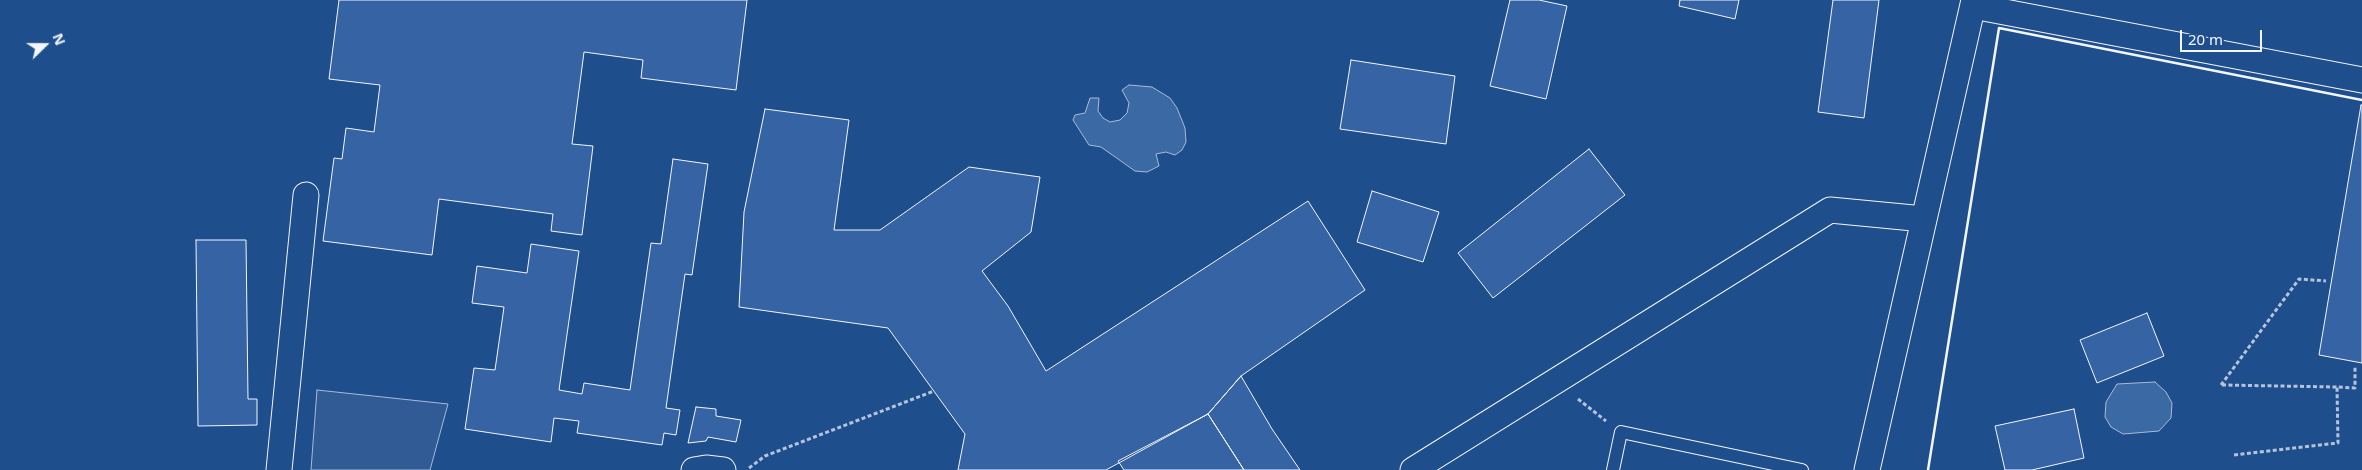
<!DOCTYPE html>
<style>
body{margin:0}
#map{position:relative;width:2362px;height:470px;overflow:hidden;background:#1f4e8c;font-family:"Noto Sans",sans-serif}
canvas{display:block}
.north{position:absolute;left:20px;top:20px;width:50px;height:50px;-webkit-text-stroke:4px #1f4e8c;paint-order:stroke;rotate:68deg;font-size:14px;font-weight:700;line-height:20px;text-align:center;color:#f2f6ff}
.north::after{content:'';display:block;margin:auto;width:18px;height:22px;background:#f2f6ff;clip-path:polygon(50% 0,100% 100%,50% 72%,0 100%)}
.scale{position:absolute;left:2180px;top:30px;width:82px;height:22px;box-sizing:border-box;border:2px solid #f2f6ff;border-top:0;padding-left:6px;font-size:15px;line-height:18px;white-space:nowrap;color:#f2f6ff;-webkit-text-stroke:4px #1f4e8c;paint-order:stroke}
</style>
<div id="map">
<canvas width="2362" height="470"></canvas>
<div class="north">N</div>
<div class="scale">20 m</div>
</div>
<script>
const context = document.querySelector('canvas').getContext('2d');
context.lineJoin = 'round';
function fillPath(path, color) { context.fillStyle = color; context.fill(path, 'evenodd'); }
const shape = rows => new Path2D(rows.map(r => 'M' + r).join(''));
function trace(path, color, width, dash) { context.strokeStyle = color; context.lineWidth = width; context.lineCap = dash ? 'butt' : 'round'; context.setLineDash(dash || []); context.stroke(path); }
const parking = shape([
 [317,390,448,404,430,470,311,470,317,390]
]);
const water = shape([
 [1129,85,1152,87,1170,98,1177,108,1185,128,1186,142,1182,150,1175,155,1166,152,1156,154,1159,166,1147,172,1135,171,1101,147,1089,145,1073,120,1075,115,1085,113,1090,98,1099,98,1098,111,1103,118,1110,122,1120,120,1127,113,1129,103,1122,90,1129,85],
 [2155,382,2166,392,2172,403,2171,418,2159,431,2123,434,2111,427,2105,417,2106,402,2117,384,2155,382]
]);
const building = shape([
 [339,0,747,0,736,90,641,78,643,60,584,52,572,144,593,146,582,235,551,231,553,214,439,199,432,255,323,241,334,158,342,159,346,128,374,132,380,85,329,79,339,0],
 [1510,0,1539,0,1567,6,1546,99,1490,86,1510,0],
 [1680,0,1739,0,1735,19,1679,6,1680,0],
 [1833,0,1879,0,1864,118,1818,112,1833,0],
 [1351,60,1455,76,1446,144,1340,129,1351,60],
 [2361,105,2362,105,2362,363,2319,355,2361,105],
 [765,109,849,120,834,230,880,230,969,167,1040,177,1031,232,982,271,1008,306,1046,371,1308,201,1365,290,1241,376,1208,414,1106,470,958,470,965,434,888,328,739,307,744,212,765,109],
 [1589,149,1625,195,1493,298,1458,253,1589,149],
 [673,159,708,164,692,275,685,274,666,408,680,410,676,435,664,433,662,445,577,433,579,421,554,418,551,442,465,429,474,368,495,370,504,307,472,303,477,266,527,273,531,244,579,251,559,390,582,394,584,383,630,390,651,243,661,244,673,159],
 [1372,191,1439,212,1423,262,1357,242,1372,191],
 [196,240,246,240,248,399,257,399,257,425,198,426,196,240],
 [2147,313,2164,356,2097,383,2080,340,2147,313],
 [1241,376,1272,429,1300,470,1244,470,1208,414,1241,376],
 [696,407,716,409,716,416,741,420,736,442,708,437,706,441,688,443,696,407],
 [2074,409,2084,458,2032,470,2005,470,1995,426,2074,409],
 [1208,414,1244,470,1124,470,1118,461,1208,414]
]);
const path = shape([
 [2221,385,2299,279,2326,281],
 [2222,385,2337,387],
 [1578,399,1606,421],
 [2234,455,2338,443,2337,387,2355,388,2355,366],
 [749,468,765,456,934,391]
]);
const lane = shape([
 [1613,470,1621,432,1802,470]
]);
const street = shape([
 [1973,6,2362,80],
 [279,470,306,195],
 [694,470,706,468,723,470],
 [1413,470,1830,210,1924,219],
 [1867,470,1974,0]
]);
const wall = shape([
 [1928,470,1999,28,2362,100]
]);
fillPath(parking, '#305b95');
trace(parking, '#a8bbd7', 1);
fillPath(water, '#3b69a3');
trace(water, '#a8bbd7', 1);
fillPath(building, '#3563a3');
trace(building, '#f2f6ff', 1);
trace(lane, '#f2f6ff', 14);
trace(street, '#f2f6ff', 27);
trace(path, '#b3c4dc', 3, [4, 2.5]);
trace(lane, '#1f4e8c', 12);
trace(street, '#1f4e8c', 25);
trace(wall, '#f2f6ff', 2.5);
</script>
